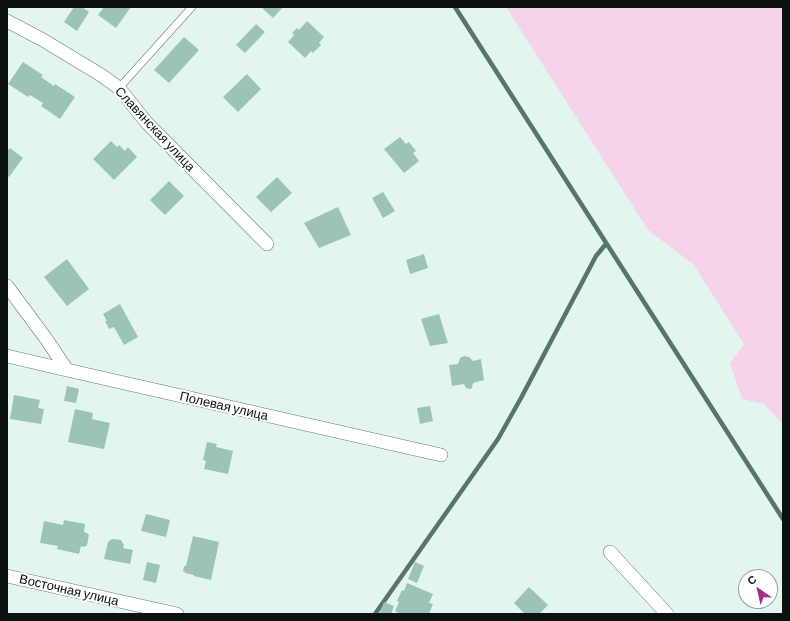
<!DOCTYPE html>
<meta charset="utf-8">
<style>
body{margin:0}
#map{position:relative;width:790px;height:621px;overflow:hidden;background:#e3f6ee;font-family:Barlow,sans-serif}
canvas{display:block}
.frame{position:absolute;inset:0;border:8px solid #0c1210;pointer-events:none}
.north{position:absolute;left:738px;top:569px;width:40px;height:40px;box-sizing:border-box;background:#fff;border:1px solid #9ea09f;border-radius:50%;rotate:326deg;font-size:11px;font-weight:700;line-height:16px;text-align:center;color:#0c1210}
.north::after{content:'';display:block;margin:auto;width:14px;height:18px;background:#a62f86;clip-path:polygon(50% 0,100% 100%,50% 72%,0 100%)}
</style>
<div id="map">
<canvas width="790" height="621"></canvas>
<div class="frame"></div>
<div class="north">С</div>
</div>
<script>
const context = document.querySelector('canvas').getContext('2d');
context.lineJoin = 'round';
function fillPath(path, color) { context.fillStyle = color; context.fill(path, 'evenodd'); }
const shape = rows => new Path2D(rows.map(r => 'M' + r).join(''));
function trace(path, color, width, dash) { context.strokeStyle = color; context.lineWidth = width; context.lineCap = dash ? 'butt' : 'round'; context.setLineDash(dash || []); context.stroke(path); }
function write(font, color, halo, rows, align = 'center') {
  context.font = font + ' Barlow,sans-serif'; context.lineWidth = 4; context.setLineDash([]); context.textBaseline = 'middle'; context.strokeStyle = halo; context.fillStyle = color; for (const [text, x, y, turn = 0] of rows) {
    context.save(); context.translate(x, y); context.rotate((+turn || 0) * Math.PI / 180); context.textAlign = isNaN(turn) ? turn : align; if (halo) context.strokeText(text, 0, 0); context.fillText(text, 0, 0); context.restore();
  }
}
const green = shape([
 [506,7,783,7,783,424,764,404,742,399,730,363,744,344,693,264,648,230]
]);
const stream = shape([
 [455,7,783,519],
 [375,614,498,439,521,398,596,256,606,244]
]);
const building = shape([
 [74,7,82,7,89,12,77,31,64,22],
 [104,7,131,7,116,28,98,15],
 [261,7,283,7,273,18],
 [307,21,324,37,319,43,321,45,313,53,311,51,305,58,288,42,294,35,292,33,297,28,299,30],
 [256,24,265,32,245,53,236,45],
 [184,37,199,50,169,83,154,70],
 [23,62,43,75,41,77,54,86,55,84,75,97,60,119,41,106,43,103,30,95,28,97,8,84],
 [247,74,261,89,238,112,223,97],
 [400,137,406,144,409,142,416,151,413,153,419,161,404,173,384,149],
 [111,141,117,147,119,145,125,151,128,147,137,157,114,180,93,159],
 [10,148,23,158,9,177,7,175,7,151],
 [277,177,292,193,271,212,256,197],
 [169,181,184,196,165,215,150,200],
 [383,192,395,211,383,218,372,198],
 [338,207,351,235,319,248,304,223],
 [424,254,428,268,410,274,406,260],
 [67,259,89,289,67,306,44,277],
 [120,304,138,337,124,345,114,327,109,329,105,321,107,321,103,314],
 [439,314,448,343,430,346,421,319],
 [464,356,469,357,473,361,481,359,484,380,473,383,472,388,470,389,466,388,464,384,452,386,449,365,458,364,460,358],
 [67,386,79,389,76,403,64,401],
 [14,395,40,400,38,408,44,409,41,424,10,419],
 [430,406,433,421,420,424,417,408],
 [75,409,93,413,92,419,110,423,104,449,68,442],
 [207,442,217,444,216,447,233,451,228,474,204,469,206,461,203,460],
 [146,514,170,520,166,537,141,531],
 [64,520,85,524,84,532,87,533,89,535,87,545,84,547,81,546,79,554,57,549,58,546,40,543,44,521,63,525],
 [193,536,219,542,211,580,194,576,194,575,185,573,185,572,183,571,184,566,186,566],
 [112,539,121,540,124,545,123,548,133,550,130,564,104,559,108,542],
 [147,562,160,565,156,583,143,580],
 [415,562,424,566,417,583,408,579],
 [407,583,433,594,429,603,433,604,429,614,425,613,425,614,397,614,398,613,395,611,399,602,397,601,402,590,404,591],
 [529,587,548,605,539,614,525,614,514,603],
 [384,602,394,606,391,614,379,614]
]);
const service = shape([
 [119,88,192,7]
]);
const minor = shape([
 [7,21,43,40,101,75,119,88,146,122,267,244],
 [7,286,47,340,67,370],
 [7,356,67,370,441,455],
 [610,552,667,614],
 [7,576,177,614]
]);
const streetNames = [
 ["Славянская улица",155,129,47],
 ["Полевая улица",224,406,13],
 ["Восточная улица",69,590,13]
];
fillPath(green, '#f5d3e8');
trace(stream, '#577569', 4.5);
fillPath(building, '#9bc4b4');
trace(service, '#697a73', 8);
trace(minor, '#697a73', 14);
trace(service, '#fff', 7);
trace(minor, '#fff', 13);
write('13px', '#0c1210', '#fff', streetNames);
</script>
